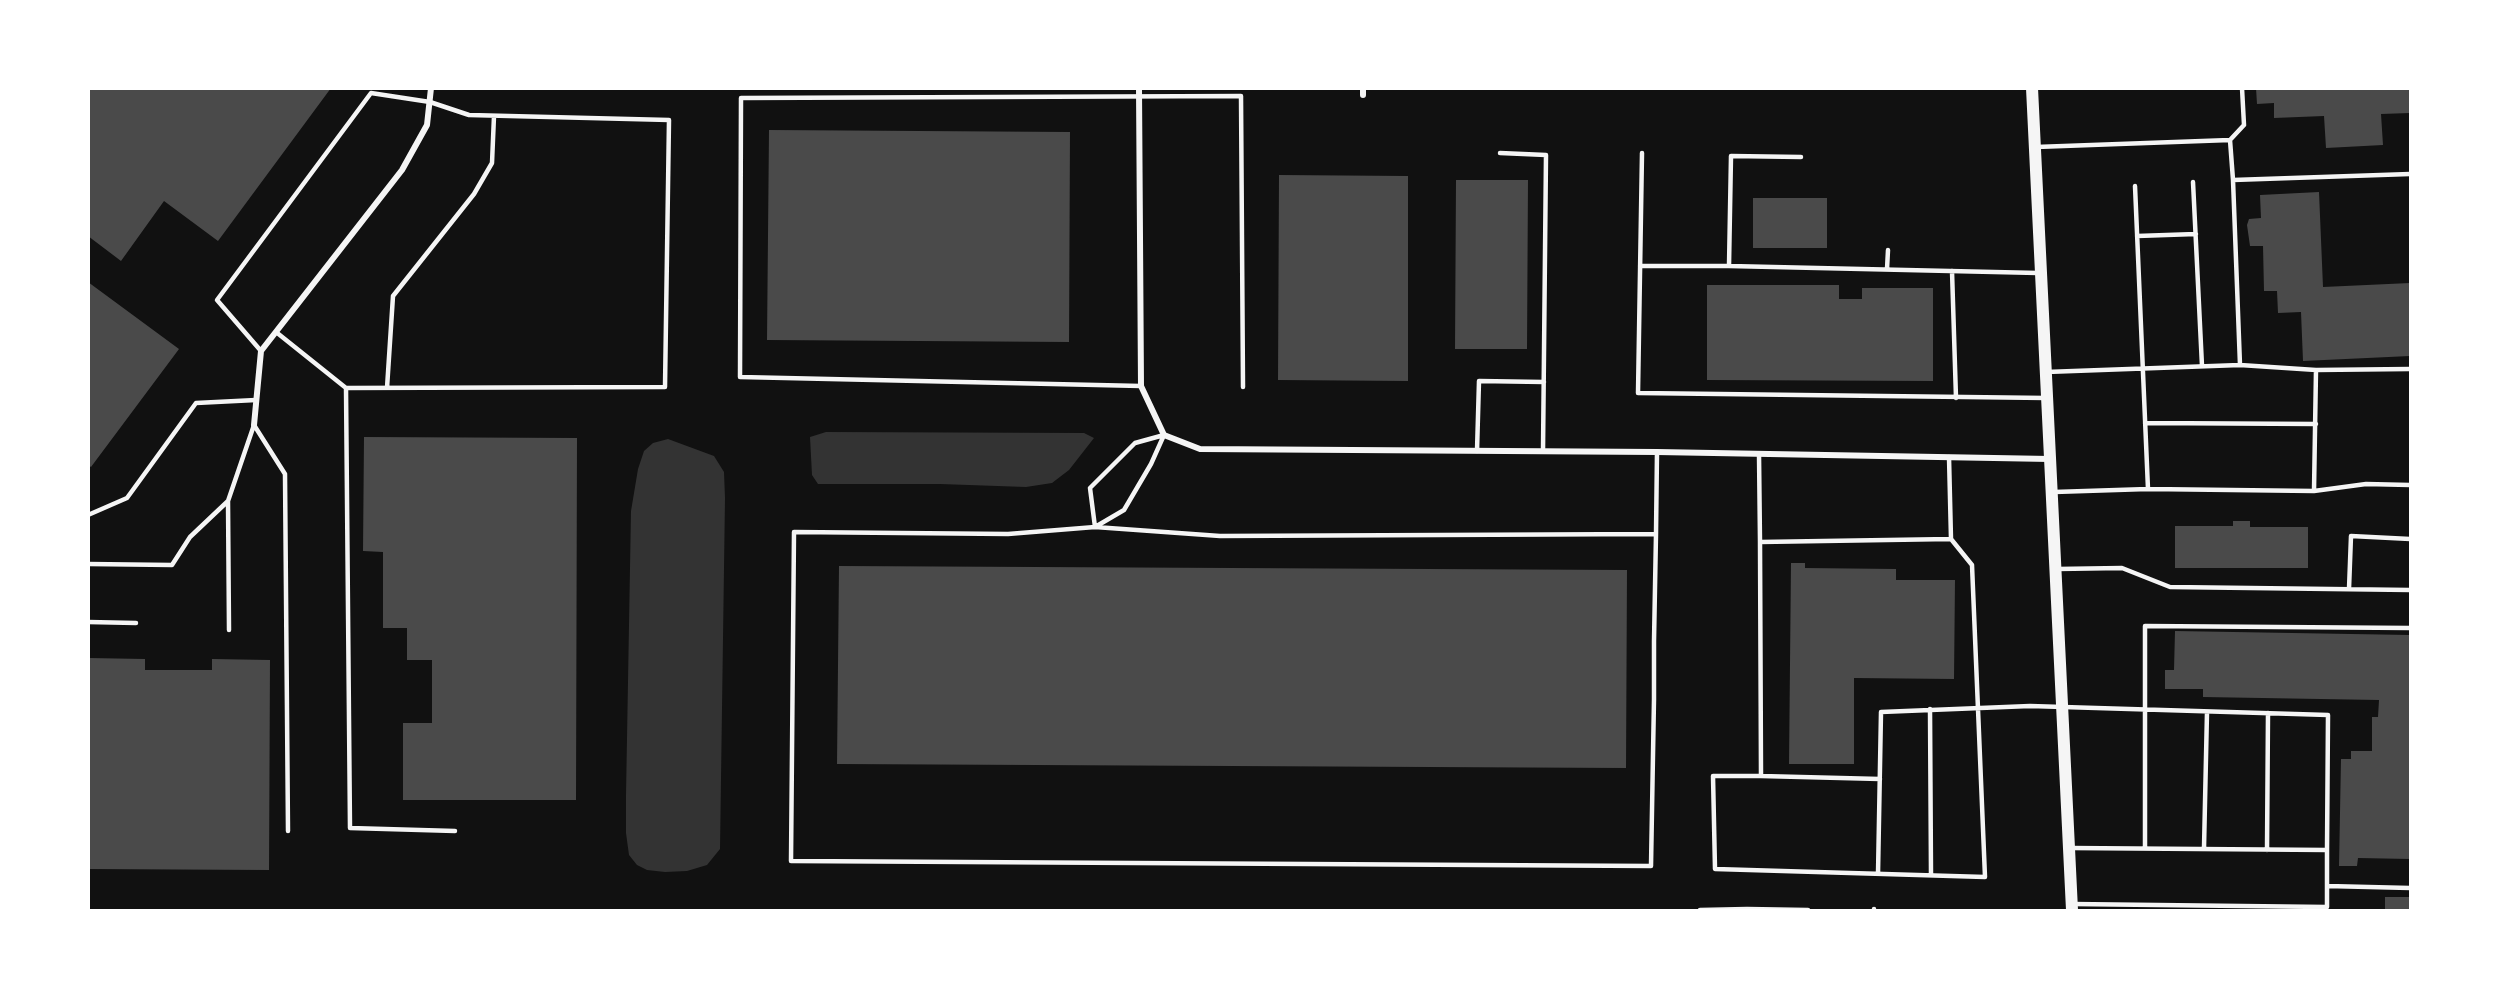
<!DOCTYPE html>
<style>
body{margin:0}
#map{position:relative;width:2499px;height:999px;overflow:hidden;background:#111;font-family:Montserrat,sans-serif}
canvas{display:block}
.frame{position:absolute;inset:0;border:90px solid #fff;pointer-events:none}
</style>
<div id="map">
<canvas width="2499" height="999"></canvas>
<div class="frame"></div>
</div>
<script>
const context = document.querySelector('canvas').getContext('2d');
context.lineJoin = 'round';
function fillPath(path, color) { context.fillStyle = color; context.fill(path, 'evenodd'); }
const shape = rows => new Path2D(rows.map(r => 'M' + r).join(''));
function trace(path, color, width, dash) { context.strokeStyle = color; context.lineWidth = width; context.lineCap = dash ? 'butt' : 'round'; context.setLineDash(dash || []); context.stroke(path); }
const water = shape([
 [826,432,1084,433,1094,438,1069,470,1052,483,1026,487,940,484,818,484,812,475,810,437],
 [668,439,714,456,724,472,725,498,720,849,707,865,687,871,665,872,647,870,637,865,629,855,626,833,626,795,631,511,638,469,644,451,653,443]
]);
const building = shape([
 [88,88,331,88,218,241,164,201,121,261,88,236],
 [2256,88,2410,88,2410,113,2381,114,2383,145,2326,148,2324,116,2274,118,2274,103,2257,104],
 [769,130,1070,132,1069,342,767,340],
 [1279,175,1408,176,1408,381,1278,380],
 [1456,180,1528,180,1527,349,1455,349],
 [2319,192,2323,287,2410,283,2410,356,2303,361,2301,312,2278,313,2277,291,2264,291,2263,246,2250,246,2247,225,2249,219,2261,218,2260,195],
 [1753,198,1827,198,1827,248,1753,248],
 [88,282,179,349,91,467,88,465],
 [1707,285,1839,285,1839,299,1862,299,1862,288,1933,288,1933,381,1707,380],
 [364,437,577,438,576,800,403,800,403,723,432,723,432,660,407,660,407,628,383,628,383,552,363,551],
 [2233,521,2250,521,2250,527,2308,527,2308,568,2175,568,2175,526,2233,526],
 [1791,563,1805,563,1805,568,1896,569,1896,580,1955,580,1954,679,1854,678,1854,764,1789,764],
 [839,566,1627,570,1626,768,837,764],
 [2175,631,2410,635,2410,859,2358,858,2357,866,2339,866,2341,759,2351,759,2351,751,2372,751,2372,717,2378,717,2379,700,2203,697,2203,689,2165,689,2165,670,2174,670],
 [88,658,145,659,145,670,212,670,212,659,270,660,269,870,88,869],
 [2385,897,2410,897,2410,910,2385,910]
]);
const service = shape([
 [2230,140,2244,125,2242,88],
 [2036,147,2230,140,2233,180,2410,174],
 [1500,153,1546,155,1543,451],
 [1642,153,1638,393,2046,398],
 [1801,157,1731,156,1729,266,2038,273],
 [2193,182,2202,366],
 [2135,186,2148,489],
 [2137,236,2196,234],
 [1640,266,1729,266],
 [1887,269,1888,250],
 [1952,271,1956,398],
 [261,351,217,300,371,93,430,102,469,115,669,120,665,387,346,388,276,332],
 [2240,365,2316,370,2410,369],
 [2046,372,2240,365,2233,180],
 [1141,386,740,377,741,98,1241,96,1243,387],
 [346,388,350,828,455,831],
 [387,388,393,296,474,194,492,163,494,116],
 [2145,423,2316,424],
 [254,425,285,474,288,831],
 [1477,451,1479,381,1544,382],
 [1759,454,1760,542,1951,539,1949,457],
 [2314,491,2316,370],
 [2054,492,2148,489,2314,491,2366,484,2410,485],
 [88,515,127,498,196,403,256,400],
 [1095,527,1090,488,1135,443,1164,435],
 [1095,527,1124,510,1151,464,1164,435],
 [1656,534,1220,536,1095,527,1008,534,794,532,791,861,1651,866,1654,699,1654,641,1656,534,1657,452],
 [1760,542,1761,776,1713,776,1715,869,1985,877,1972,565,1951,539],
 [88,564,172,565,190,537,228,501],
 [2057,569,2122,568,2170,587,2410,590],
 [2349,589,2351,536,2410,539],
 [88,622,136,623],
 [229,630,228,501,254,425],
 [1930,709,1931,875],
 [1761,776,1880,779],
 [2145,847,2145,626,2410,628],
 [2204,848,2207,712],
 [2267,850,2268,713],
 [2327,850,2327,886,2410,888],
 [1878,874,1881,712,2030,706,2328,715,2327,850,2070,848],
 [2072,904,2327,907,2327,886],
 [1700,910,1747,909,1808,910],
 [1874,910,1874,909]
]);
const minor = shape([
 [1139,88,1141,386,1164,435,1200,449,1657,452,2050,459],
 [1363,88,1363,95],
 [254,425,261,351,402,170,427,125,431,88]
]);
const secondary = shape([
 [2032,88,2072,910]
]);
fillPath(water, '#333');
fillPath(building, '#4a4a4a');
trace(service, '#f5f5f5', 4.5);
trace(minor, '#f5f5f5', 6);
trace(secondary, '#f5f5f5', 12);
</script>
